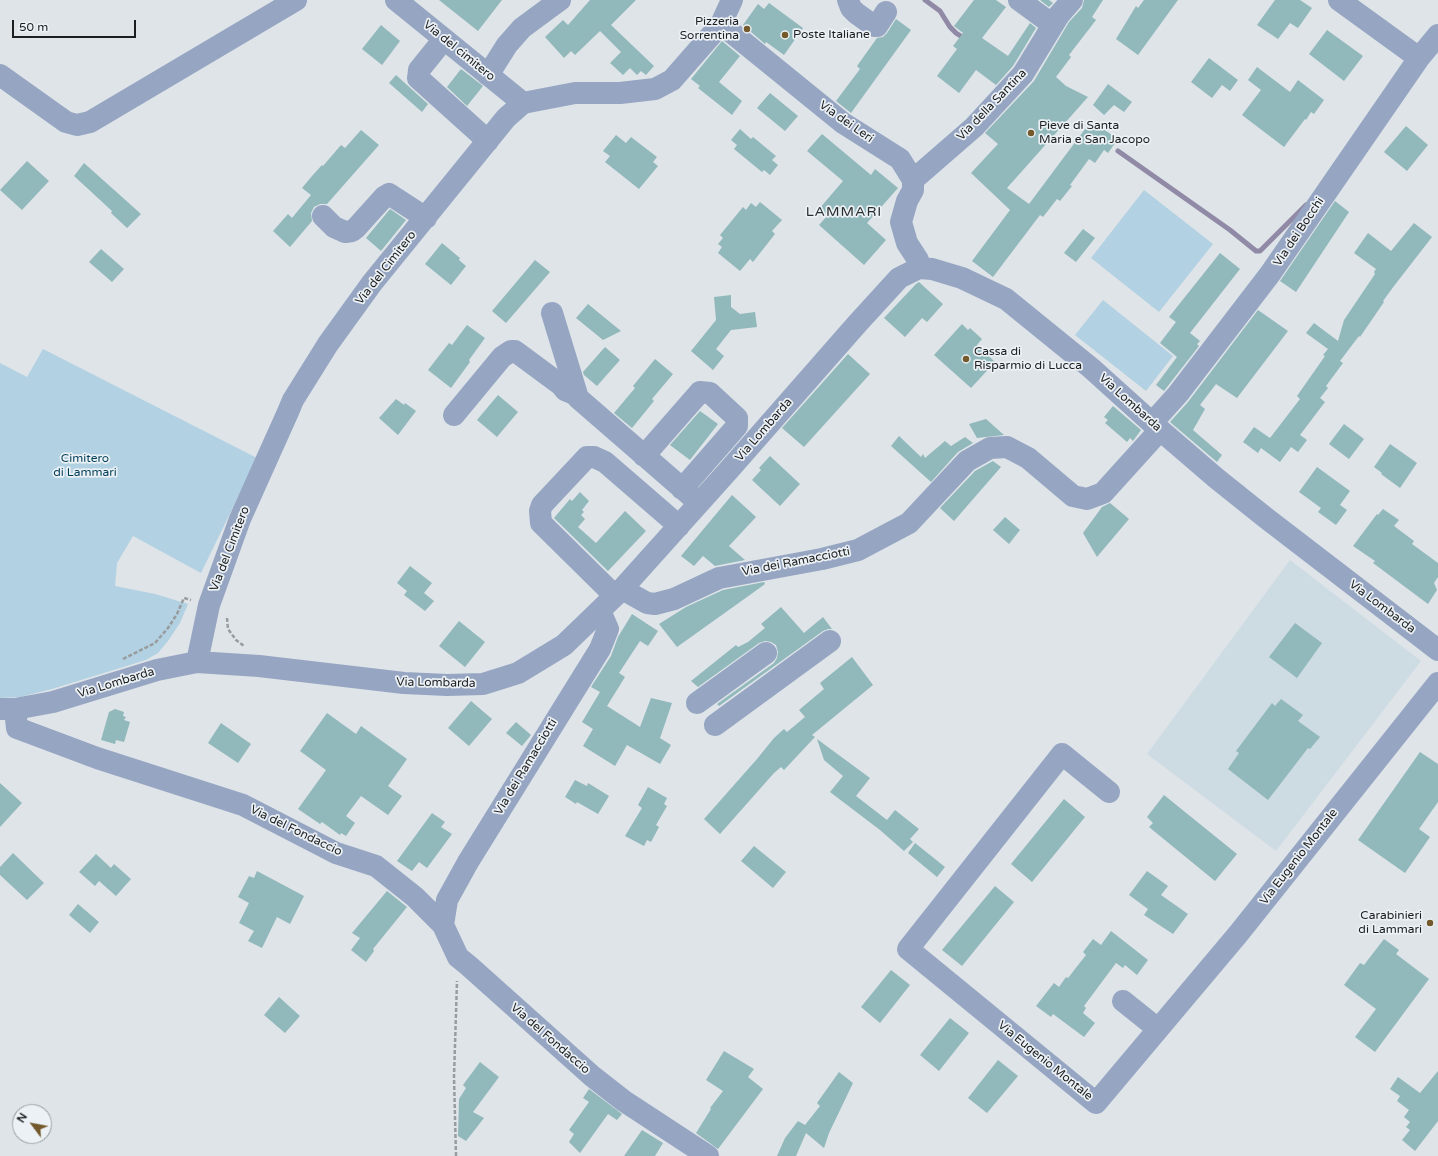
<!DOCTYPE html>
<style>
body{margin:0}
#map{position:relative;width:1438px;height:1156px;overflow:hidden;background:#dee4e8;font-family:"Varela Round",sans-serif}
canvas{display:block}
.north{position:absolute;left:12px;top:1104px;width:40px;height:40px;box-sizing:border-box;background:#ebf1f5;border:1px solid #989da0;border-radius:50%;rotate:302deg;font-size:11px;font-weight:700;line-height:16px;text-align:center;color:#1c1e20}
.north::after{content:'';display:block;margin:auto;width:14px;height:18px;background:#73592b;clip-path:polygon(50% 0,100% 100%,50% 72%,0 100%)}
.scale{position:absolute;left:12px;top:20px;width:124px;height:18px;box-sizing:border-box;border:2px solid #1c1e20;border-top:0;padding-left:5px;font-size:12px;line-height:14px;white-space:nowrap;color:#1c1e20;-webkit-text-stroke:3px #ebf1f5;paint-order:stroke}
</style>
<div id="map">
<canvas width="1438" height="1156"></canvas>
<div class="north">N</div>
<div class="scale">50 m</div>
</div>
<script>
const context = document.querySelector('canvas').getContext('2d');
context.lineJoin = 'round';
function fillPath(path, color) { context.fillStyle = color; context.fill(path, 'evenodd'); }
const shape = rows => new Path2D(rows.map(r => 'M' + r).join(''));
function trace(path, color, width, dash) { context.strokeStyle = color; context.lineWidth = width; context.lineCap = dash ? 'butt' : 'round'; context.setLineDash(dash || []); context.stroke(path); }
function write(font, color, halo, rows, align = 'center') {
  context.font = font + ' "Varela Round",sans-serif'; context.lineWidth = 3.5; context.setLineDash([]); context.textBaseline = 'middle'; context.strokeStyle = halo; context.fillStyle = color; for (const [text, x, y, turn = 0] of rows) {
    context.save(); context.translate(x, y); context.rotate((+turn || 0) * Math.PI / 180); context.textAlign = isNaN(turn) ? turn : align; if (halo) context.strokeText(text, 0, 0); context.fillText(text, 0, 0); context.restore();
  }
}
const built = shape([
 [1290,560,1421,661,1276,851,1147,754]
]);
const green = shape([
 [1144,190,1213,244,1159,312,1091,258],
 [1103,300,1173,356,1146,391,1075,335],
 [43,349,257,458,201,573,133,536,117,563,115,586,155,594,188,604,180,623,168,641,158,653,146,660,52,689,20,697,0,698,0,363,27,377]
]);
const stream = shape([
 [925,0,940,11,950,27,956,33,965,39],
 [1118,151,1230,230,1256,251,1260,251,1306,205]
]);
const building = shape([
 [439,0,502,0,478,31],
 [590,0,636,0,611,25,654,66,646,75,641,71,637,75,630,68,623,75,610,63,621,52,600,31,575,55,571,51,564,58,545,37,563,20,568,25],
 [974,0,996,0,1006,7,982,38,1008,56,1030,23,1036,28,1013,66,996,85,976,70,959,93,937,76,957,49,953,46,963,33,954,26],
 [1040,0,1049,0,1053,3,1049,7],
 [1084,0,1103,0,1092,17,1096,20,1069,55,1071,57,1056,77,1066,86,1088,97,1007,188,1029,204,1091,121,1118,139,1108,153,1104,150,1095,163,1089,159,1070,185,1072,186,1060,201,1057,199,1043,217,1040,215,993,277,972,261,1010,210,971,173,998,144,985,133,1034,81,1069,22,1082,8],
 [1144,0,1178,0,1138,55,1116,39,1136,6,1138,8],
 [1275,0,1300,0,1312,8,1298,28,1290,23,1278,39,1257,25],
 [769,3,803,28,784,55,766,42,765,44,743,25,758,4,764,9],
 [896,19,911,30,851,113,836,101,860,69,857,66,877,38,883,37,887,33],
 [381,25,400,41,382,65,362,49],
 [1327,30,1363,56,1344,81,1309,54],
 [722,41,740,56,719,82,742,101,732,115,698,88,700,86,691,79],
 [1209,58,1238,80,1230,91,1222,85,1212,98,1191,82],
 [1257,67,1290,92,1298,80,1324,100,1314,114,1311,112,1306,120,1305,119,1284,147,1242,115,1261,90,1248,80],
 [461,69,483,86,467,106,447,87],
 [396,75,428,104,422,112,389,83],
 [1108,84,1132,102,1124,112,1114,105,1104,115,1093,105],
 [770,93,798,116,785,131,757,108],
 [1406,126,1428,145,1407,171,1384,152],
 [740,129,751,139,753,137,776,156,772,160,778,165,770,175,764,170,762,172,734,149,737,145,731,140],
 [361,130,379,145,327,204,320,204,314,207,311,213,312,221,290,247,273,231,288,214,292,218,311,195,302,188,312,176,322,165,323,166,341,145,345,148],
 [822,134,871,175,875,169,898,188,867,223,886,240,864,265,819,225,827,216,819,209,843,181,807,151],
 [616,135,626,143,631,137,657,157,653,162,658,166,639,189,605,162,610,156,603,151],
 [27,161,49,181,22,210,0,190],
 [84,163,141,214,127,228,111,213,112,211,74,176],
 [1335,201,1349,212,1296,292,1280,281],
 [760,202,782,220,772,231,775,234,753,262,750,259,740,271,718,253,722,247,718,244,723,238,720,235,743,207,746,210,751,203,756,207],
 [390,209,406,220,381,251,366,238],
 [1414,223,1432,237,1394,286,1383,301,1384,302,1360,337,1359,336,1340,361,1343,363,1326,386,1328,388,1320,398,1325,402,1300,435,1307,440,1298,452,1291,447,1280,462,1261,448,1258,453,1243,442,1254,427,1270,438,1300,399,1297,396,1325,356,1323,355,1328,349,1306,333,1314,323,1338,341,1344,320,1375,274,1374,272,1376,269,1354,253,1368,233,1391,251],
 [1083,229,1095,238,1076,262,1064,253],
 [442,243,460,258,459,260,466,266,451,285,425,264],
 [101,249,124,269,112,282,89,262],
 [1220,253,1240,269,1190,333,1200,341,1197,344,1199,346,1164,391,1156,385,1177,357,1160,343,1176,322,1169,317],
 [535,260,550,272,506,323,492,311],
 [919,282,943,304,927,322,922,318,905,337,884,318,916,284],
 [731,295,731,307,740,314,755,312,757,327,731,330,716,349,724,356,713,370,691,351,716,320,714,297],
 [588,304,605,318,621,331,603,340,576,318],
 [1258,310,1288,331,1237,398,1216,384,1200,405,1205,409,1193,430,1222,455,1217,462,1170,422,1188,402],
 [962,324,968,330,970,328,982,339,977,345,995,362,971,388,934,355],
 [467,325,485,338,469,360,470,362,451,388,428,370,449,343,452,345],
 [605,347,620,360,597,386,584,375,583,372],
 [848,354,870,374,804,447,782,428],
 [655,359,673,374,652,399,654,401,632,428,614,413,635,388,633,386],
 [498,395,518,412,497,437,477,420],
 [396,399,404,405,405,403,416,411,398,435,379,418],
 [1113,406,1141,430,1133,441,1130,438,1127,442,1105,423,1108,420,1104,417],
 [700,411,718,424,690,460,670,445],
 [986,419,1004,435,977,438,969,424],
 [1344,424,1364,439,1349,459,1329,444],
 [899,436,921,457,923,454,925,458,945,441,951,446,965,437,973,443,958,452,931,482,891,446],
 [1390,444,1417,463,1400,488,1381,474,1382,473,1374,467],
 [770,456,800,484,780,506,752,480,761,470,759,468],
 [993,461,1001,467,954,521,940,508,975,471],
 [1317,467,1350,491,1340,505,1347,510,1336,525,1318,512,1321,508,1299,492],
 [580,492,589,501,582,510,584,512,581,515,585,519,578,527,596,543,625,511,646,531,608,571,554,518,570,499,572,501],
 [732,495,756,517,729,546,745,560,715,566,703,556,694,566,681,556],
 [1110,503,1129,519,1097,557,1083,533,1102,507],
 [1383,509,1399,520,1394,526,1414,541,1412,544,1438,563,1438,577,1434,583,1437,590,1428,604,1373,563,1375,561,1353,546,1377,514,1378,515],
 [1005,517,1020,530,1009,544,993,530],
 [410,566,432,583,424,593,434,601,425,611,404,595,407,591,397,583],
 [764,582,765,584,754,592,677,647,659,624,686,607,723,590],
 [781,607,804,633,823,617,832,629,828,629,823,631,719,706,717,704,774,663,777,658,778,652,776,645,771,642,765,641,759,643,698,687,691,681,736,645,738,647,748,642,765,628,761,624],
 [632,614,658,631,648,646,640,641,619,673,625,677,607,706,640,727,651,698,672,703,660,738,671,745,660,764,627,745,615,766,583,746,593,729,582,722,600,692,591,687,611,656,618,637],
 [459,621,485,642,465,667,439,646],
 [1295,623,1322,643,1297,678,1269,657],
 [852,657,873,685,812,735,815,737,784,770,781,767,774,773,720,834,704,819,757,759,774,738,784,729,787,732,805,717,799,710,824,689,820,683],
 [1281,699,1303,715,1298,721,1320,737,1310,749,1308,748,1268,800,1228,769,1239,753,1236,751,1272,703,1275,706],
 [471,701,492,719,469,746,448,728],
 [115,709,124,712,123,716,126,717,124,720,130,722,124,742,116,740,115,744,101,740,109,712],
 [327,713,356,734,361,726,407,759,388,786,402,796,388,815,361,796,346,816,355,823,346,836,341,833,340,835,322,822,320,824,298,809,326,770,300,751],
 [516,722,531,735,522,746,506,733],
 [221,723,251,744,238,763,208,743],
 [817,739,870,778,856,796,887,820,895,810,919,829,910,839,913,842,904,851,880,830,830,792,843,776,824,760],
 [1420,752,1438,764,1438,802,1419,829,1430,837,1405,873,1358,840],
 [575,780,587,786,588,783,609,796,598,814,577,802,576,804,565,797],
 [0,783,22,803,0,827],
 [648,787,667,798,664,804,667,806,656,825,659,827,651,842,647,840,644,846,625,836,642,808,638,805],
 [1164,795,1237,854,1215,881,1149,827,1153,823,1147,817],
 [1064,799,1085,817,1032,882,1011,864],
 [432,813,445,822,441,827,452,834,427,868,419,862,412,871,397,861],
 [915,843,945,867,937,877,908,853],
 [754,846,786,872,773,888,741,861],
 [13,853,44,883,27,900,0,875,0,867],
 [96,854,111,868,114,864,131,879,116,896,99,881,95,886,79,872],
 [257,871,304,896,290,924,277,917,262,948,248,941,254,931,239,923,249,903,238,897,249,876,254,878],
 [1147,871,1168,886,1161,895,1188,914,1173,934,1144,915,1148,909,1129,895],
 [995,886,1014,902,962,966,942,950],
 [387,891,407,907,373,949,374,951,366,962,351,950,360,938,352,933],
 [78,904,99,922,90,933,69,915],
 [1111,931,1148,960,1137,975,1125,965,1123,968,1116,963,1084,1006,1086,1008,1083,1013,1095,1023,1084,1037,1053,1014,1051,1017,1036,1006,1054,983,1059,987,1066,977,1068,978,1086,955,1083,952,1093,939,1101,945],
 [1384,939,1399,950,1396,954,1429,979,1375,1052,1355,1037,1376,1009,1344,985,1360,963,1364,965],
 [891,970,910,985,880,1023,861,1007],
 [279,997,300,1016,285,1033,264,1015],
 [950,1018,969,1033,939,1071,920,1055],
 [724,1051,754,1069,748,1077,763,1089,718,1149,696,1133,711,1109,710,1108,723,1091,706,1080],
 [998,1060,1018,1076,987,1113,968,1098],
 [480,1062,499,1077,473,1112,484,1118,466,1141,458,1136,459,1099,466,1088,463,1085],
 [1438,1071,1438,1121,1415,1151,1402,1140,1410,1130,1406,1127,1410,1122,1404,1117,1409,1110,1397,1101,1400,1096,1390,1089,1398,1077,1420,1093],
 [839,1072,853,1083,829,1133,824,1148,806,1133,796,1156,777,1156,785,1138,798,1121,805,1125,820,1106,817,1103],
 [589,1089,622,1114,617,1120,608,1114,580,1153,569,1142,574,1134,569,1130,589,1102,583,1098],
 [642,1130,663,1143,655,1156,624,1156]
]);
const path = shape([
 [227,618,228,629,236,640,244,646],
 [123,659,155,643,168,628,177,614,184,598,191,600],
 [456,1156,454,1077,457,981]
]);
const minor = shape([
 [396,0,523,103],
 [848,0,851,8,856,13,874,26,877,26,886,12],
 [1019,0,1053,25],
 [1339,0,1419,58],
 [721,24,843,123,900,159,913,180,913,190,907,201,901,222,907,243,918,260,919,268],
 [444,39,419,70,418,78,488,141],
 [0,75,66,122,77,125,90,122,296,0],
 [488,75,507,45,522,28,560,0],
 [913,180,974,127,1023,74,1059,15,1072,0],
 [323,216,334,227,345,232,352,231,356,228,384,197,389,194,426,218],
 [552,313,578,398,699,503],
 [454,415,502,357,511,351,515,351,561,385,565,390,577,395],
 [1152,423,1178,394,1270,274,1419,58,1438,35],
 [644,456,700,392,710,393,737,418,737,426,682,489],
 [622,589,647,603,655,604,674,599,719,578,822,559,858,550,909,523,967,461,990,448,1007,447,1028,458,1073,496,1087,499,1103,493,1160,430],
 [615,596,541,523,540,511,542,505,587,457,594,457,605,462,679,526],
 [197,662,209,605,240,519,288,412,293,400,328,344,372,283,506,118,523,103,575,93,620,93,655,89,672,80,721,24,732,0],
 [697,703,766,653],
 [0,709,15,709,53,702,157,670,197,662,259,666,404,683,447,685,483,684,518,673,564,645,622,589,728,471,857,324,899,278,919,268,932,269,962,278,1006,299,1091,368,1152,423,1216,478,1266,518,1438,650],
 [15,709,17,728,97,758,243,805,336,853,376,866,415,897,443,925,458,957,469,966,592,1076,624,1101,708,1156],
 [715,725,830,641],
 [1109,792,1062,754,908,949,1096,1103,1239,933,1438,683],
 [443,925,447,900,468,862,600,649,608,629,600,611],
 [1123,1001,1158,1029]
]);
const markers = [
 [747,29,4,"#73592b"],
 [785,35,4,"#73592b"],
 [1031,133,4,"#73592b"],
 [966,359,4,"#73592b"],
 [1430,923,4,"#73592b"]
];
const poiNames = [
 ["Pizzeria",739,22,"right"],
 ["Sorrentina",739,36,"right"],
 ["Poste Italiane",793,35],
 ["Pieve di Santa",1039,126],
 ["Maria e San Jacopo",1039,140],
 ["Cassa di",974,352],
 ["Risparmio di Lucca",974,366],
 ["Carabinieri",1422,916,"right"],
 ["di Lammari",1422,930,"right"]
];
const streetNames = [
 ["Via del cimitero",459,51,39],
 ["Via della Santina",992,105,-46],
 ["Via dei Leri",846,122,35],
 ["Via dei Bocchi",1299,232,-56],
 ["Via del Cimitero",386,268,-52],
 ["Via Lombarda",1130,403,42],
 ["Via Lombarda",764,430,-49],
 ["Via del Cimitero",230,549,-69],
 ["Via dei Ramacciotti",796,562,-11],
 ["Via Lombarda",1382,607,37],
 ["Via Lombarda",116,683,-17],
 ["Via Lombarda",436,683,1],
 ["Via dei Ramacciotti",526,767,-59],
 ["Via del Fondaccio",296,831,26],
 ["Via Eugenio Montale",1299,857,-52],
 ["Via del Fondaccio",550,1039,41],
 ["Via Eugenio Montale",1045,1061,39]
];
const parkNames = [
 ["Cimitero",85,459],
 ["di Lammari",85,473]
];
const quarterNames = [
 ["LAMMARI",844,212]
];
fillPath(built, '#cddbe3');
fillPath(green, '#b2d1e2');
trace(stream, '#908aa6', 5);
fillPath(building, '#91b8bb');
trace(path, '#989c9f', 2.5, [4, 2]);
trace(minor, '#96a5c2', 22);
for (const [x, y, r, color] of markers) { const dot = new Path2D(); dot.arc(x, y, r, 0, 2 * Math.PI); context.fillStyle = color; context.fill(dot); trace(dot, '#ebf1f5', 1.5); }
write('12px', '#1c1e20', '#ebf1f5', poiNames, 'left');
write('12px', '#1c1e20', '#ebf1f5', streetNames);
write('12px', '#003f59', '#ebf1f5', parkNames);
context.letterSpacing = '1px';
write('14px', '#272c2e', '#ebf1f5', quarterNames);
context.letterSpacing = '0px';
</script>
